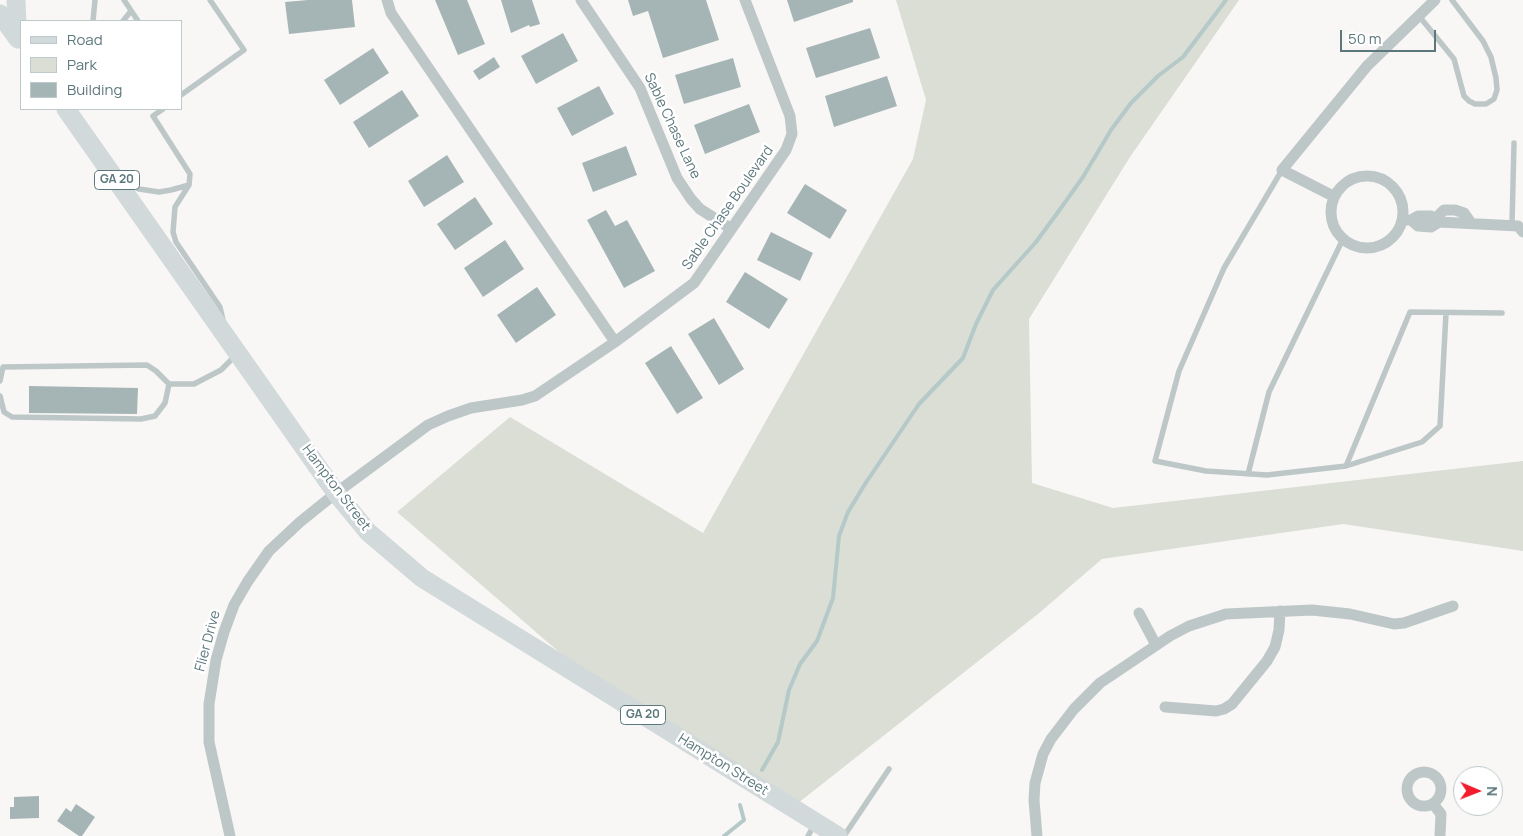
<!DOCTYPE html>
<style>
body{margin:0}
#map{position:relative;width:1523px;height:836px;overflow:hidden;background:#f8f7f5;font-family:Manrope,sans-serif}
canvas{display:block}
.legend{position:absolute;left:20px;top:20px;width:162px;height:90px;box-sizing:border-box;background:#fff;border:1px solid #bec9cb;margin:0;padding:6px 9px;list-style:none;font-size:15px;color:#5d787d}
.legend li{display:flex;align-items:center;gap:10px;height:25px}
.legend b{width:25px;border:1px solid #bec9cb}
.north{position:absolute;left:1453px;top:766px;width:50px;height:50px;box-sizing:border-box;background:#fff;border:1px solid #bec9cb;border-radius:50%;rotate:91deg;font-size:14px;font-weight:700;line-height:20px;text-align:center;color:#5d787d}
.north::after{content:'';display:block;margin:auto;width:18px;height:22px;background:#f21c2d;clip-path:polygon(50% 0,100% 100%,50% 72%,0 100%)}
.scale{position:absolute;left:1340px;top:30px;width:96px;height:22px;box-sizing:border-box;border:2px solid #5d787d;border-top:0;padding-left:6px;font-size:15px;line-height:18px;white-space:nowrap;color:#5d787d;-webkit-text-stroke:4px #fff;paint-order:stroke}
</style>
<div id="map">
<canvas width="1523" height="836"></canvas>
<ul class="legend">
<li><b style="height:6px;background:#d2d9db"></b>Road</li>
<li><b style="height:14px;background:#daded4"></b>Park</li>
<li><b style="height:14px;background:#a5b5b6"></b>Building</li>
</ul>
<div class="north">N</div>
<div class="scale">50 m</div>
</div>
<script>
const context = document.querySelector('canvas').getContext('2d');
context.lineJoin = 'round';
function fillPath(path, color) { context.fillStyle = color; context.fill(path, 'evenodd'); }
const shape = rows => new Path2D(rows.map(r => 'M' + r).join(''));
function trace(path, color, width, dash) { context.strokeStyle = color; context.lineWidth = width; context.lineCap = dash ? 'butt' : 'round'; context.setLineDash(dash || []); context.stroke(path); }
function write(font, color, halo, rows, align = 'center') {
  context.font = font + ' Manrope,sans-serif'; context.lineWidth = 5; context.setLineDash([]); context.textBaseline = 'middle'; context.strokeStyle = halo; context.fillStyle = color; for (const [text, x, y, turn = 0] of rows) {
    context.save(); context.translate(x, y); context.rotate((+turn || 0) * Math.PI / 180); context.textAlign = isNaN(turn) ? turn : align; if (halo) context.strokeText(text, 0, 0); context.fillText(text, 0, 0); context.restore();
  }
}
const green = shape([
 [896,0,1239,0,1130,157,1029,319,1032,483,1113,508,1523,461,1523,551,1343,524,1102,559,1038,614,788,811,596,684,397,512,510,417,703,533,913,159,926,100]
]);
const stream = shape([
 [762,770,778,742,789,690,800,664,817,641,833,598,839,536,848,512,865,484,919,404,963,358,976,324,993,290,1036,242,1061,208,1083,177,1111,130,1131,103,1158,76,1183,57,1226,0],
 [724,836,744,820,740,805]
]);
const building = shape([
 [308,0,352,0,355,27,289,34,285,2],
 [435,0,467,0,485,44,458,55],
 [501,0,532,0,540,24,530,27,529,25,511,33],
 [628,0,706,0,719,40,663,58,648,11,633,16],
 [787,0,853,0,853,2,794,22],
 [870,28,880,58,816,78,806,48],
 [563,33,578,61,536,84,521,56],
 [373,48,389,73,340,105,324,80],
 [494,57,500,67,479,80,473,71],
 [733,58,741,87,684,104,675,75],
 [887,76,897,106,834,127,825,96],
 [599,86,614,114,572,136,557,108],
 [402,90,419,116,369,148,353,122],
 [749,104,760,132,705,154,694,125],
 [626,146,637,175,593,192,582,163],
 [447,155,464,182,424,207,408,181],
 [805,184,847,210,830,239,787,213],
 [475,197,493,224,455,250,437,224],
 [606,210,615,226,627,220,655,271,624,288,587,220],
 [771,232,813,253,800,281,757,260],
 [505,240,524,269,483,297,464,268],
 [745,272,788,299,769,329,726,302],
 [537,287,556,315,516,343,497,315],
 [714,318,744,369,719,385,688,334],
 [671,346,703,398,677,414,645,363],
 [29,386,138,388,137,414,29,413],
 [39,796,39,818,10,819,10,807,14,807,14,797],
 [76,804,95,817,82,836,79,836,57,821,66,808,71,812]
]);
const service = shape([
 [124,0,138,21],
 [1419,16,1454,59,1464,96,1469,101,1475,104,1486,104,1494,99,1497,90,1496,78,1491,57,1483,41,1452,0],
 [93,21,95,0],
 [123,21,131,11],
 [181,95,244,50,210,0],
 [163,109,153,116,190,174,189,185,175,207,173,232,176,242,220,307,223,320],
 [1282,170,1224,268,1179,371,1155,461,1206,471,1267,475,1346,466,1422,442,1440,426,1446,313],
 [124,182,139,189,159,192,171,190,189,185],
 [1512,225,1514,143],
 [0,381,3,367,147,365,156,371,169,384,194,384,221,370,236,355],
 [0,396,4,412,12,417,141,419,155,416,165,403,169,384],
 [1346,466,1410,312,1502,313],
 [1248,474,1269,392,1343,239],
 [808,836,814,825],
 [844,836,889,769]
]);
const minor = shape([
 [387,0,391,13,615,342],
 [581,0,640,88,677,178,691,199,700,209,730,228],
 '1331 212a36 36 0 1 1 72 0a36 36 0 1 1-72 0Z',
 [1333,196,1282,170,1367,66,1435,0],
 [1435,219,1444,210,1455,210,1464,213,1471,223],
 [1405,220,1411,220,1418,226,1431,227,1439,222],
 [1411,220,1418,216,1431,216,1439,222,1518,226,1523,232],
 [1139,613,1156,645],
 [1165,707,1216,711,1224,709,1232,704,1267,661,1275,647,1279,630,1280,611],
 '1407 789a17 17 0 1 1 34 0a17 17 0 1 1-34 0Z',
 [1433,804,1441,814,1440,836],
 [230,836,209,742,209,704,216,660,224,632,234,605,248,581,269,551,300,522,336,493,428,425,448,416,471,408,522,400,535,396,615,342,694,283,786,150,792,134,790,116,745,0],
 [1037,836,1034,800,1035,783,1043,754,1051,739,1074,709,1100,683,1170,636,1189,626,1226,614,1312,610,1350,614,1394,624,1404,623,1453,606]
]);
const primary = shape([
 [16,0,17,25,21,39],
 [0,14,18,39],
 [66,109,336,493,368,532,422,578,838,836]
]);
const shields = [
 [117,180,45],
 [643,715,45]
];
const shieldNames = [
 ["GA 20",117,180],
 ["GA 20",643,715]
];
const streetNames = [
 ["Sable Chase Lane",672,126,65],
 ["Sable Chase Boulevard",728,208,-55],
 ["Hampton Street",336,488,53],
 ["Flier Drive",208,641,-75],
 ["Hampton Street",723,765,32]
];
fillPath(green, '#daded4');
trace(stream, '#b4c9c8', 4);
fillPath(building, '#a5b5b6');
trace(service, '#bec7c8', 5.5);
trace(minor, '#bec7c8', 11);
trace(primary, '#d2d9db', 19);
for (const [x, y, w] of shields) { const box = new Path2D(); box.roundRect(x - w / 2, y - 9.5, w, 19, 4); context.fillStyle = '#fff'; context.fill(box); trace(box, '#5d787d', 1); }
write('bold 12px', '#5d787d', null, shieldNames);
write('14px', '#5d787d', '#fff', streetNames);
</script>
